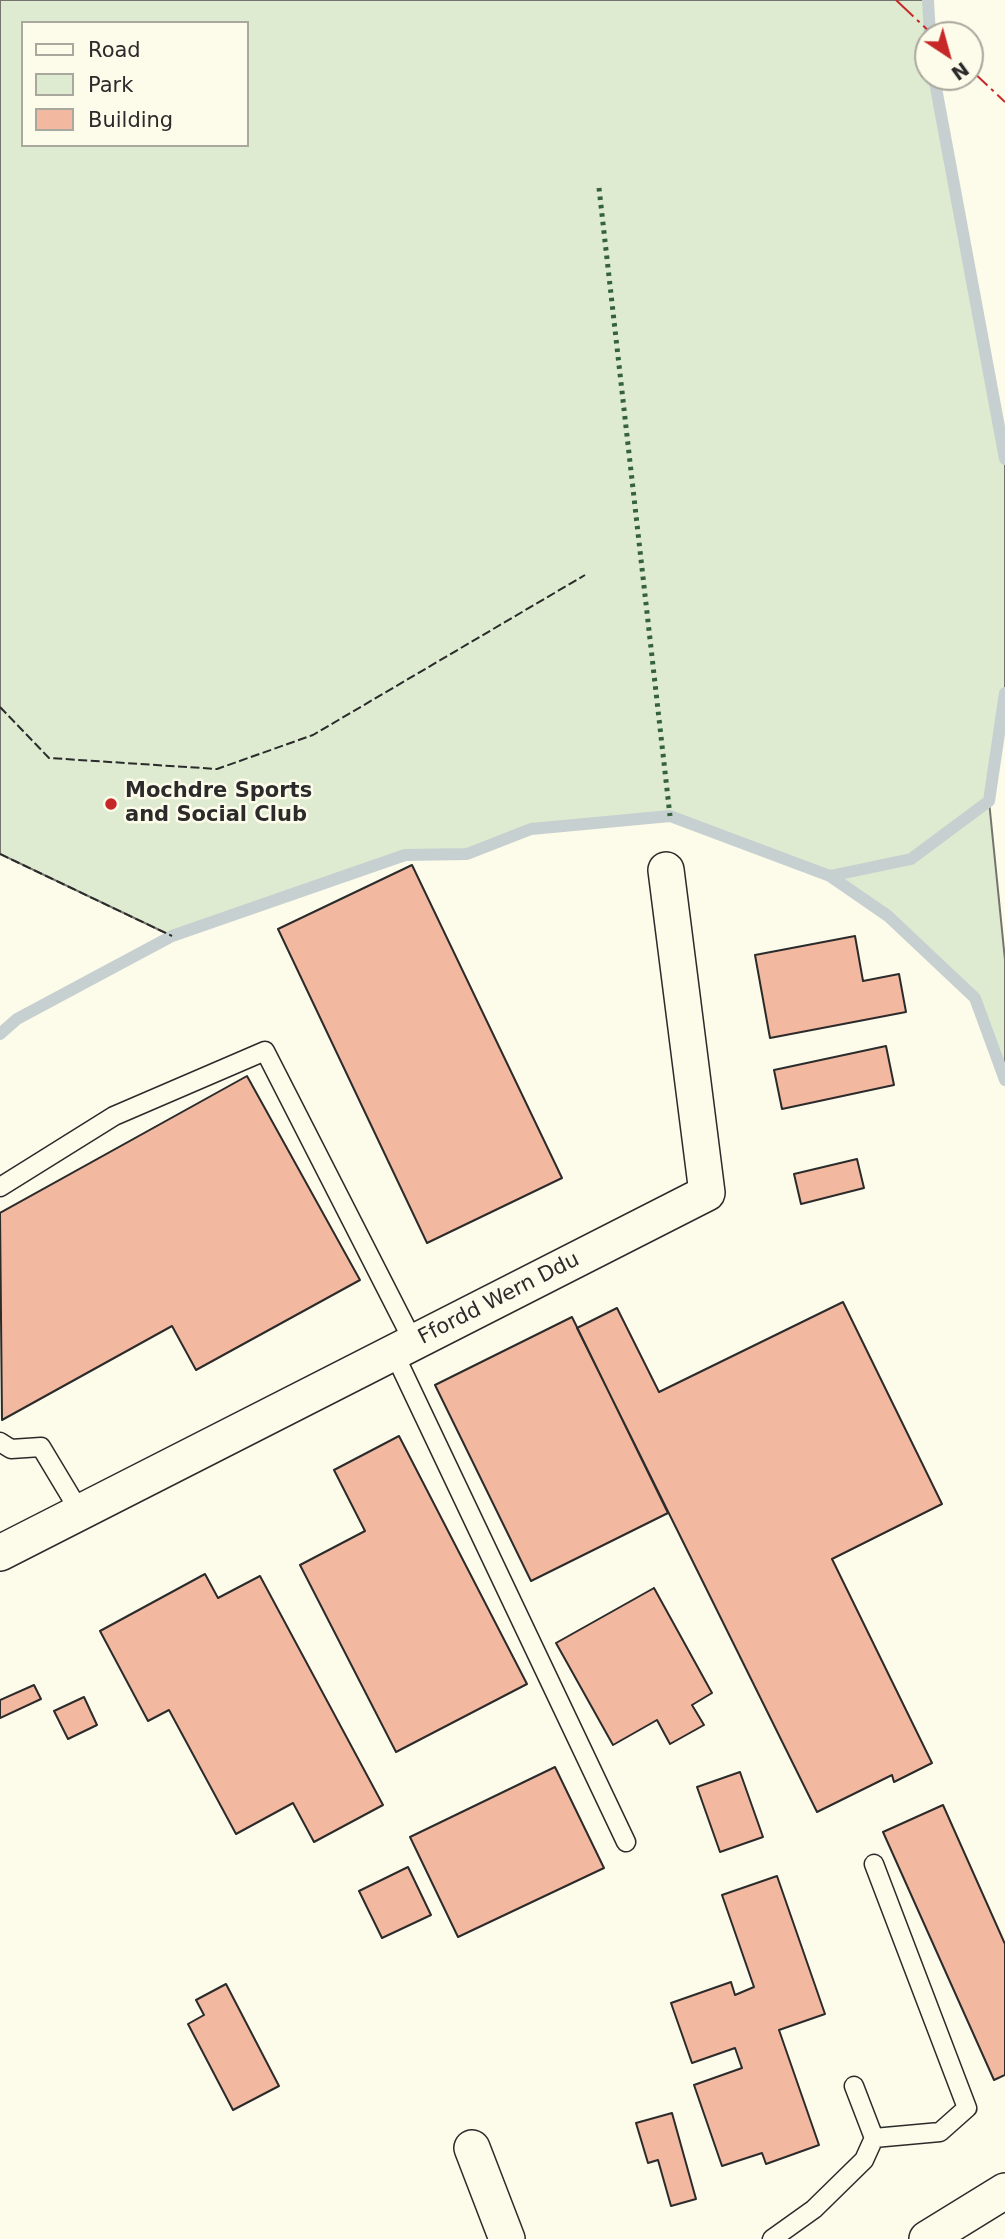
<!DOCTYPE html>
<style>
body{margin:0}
#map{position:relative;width:1005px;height:2239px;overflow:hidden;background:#fdfbea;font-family:"DejaVu Sans",sans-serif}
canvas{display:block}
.legend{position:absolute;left:21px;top:21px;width:228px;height:126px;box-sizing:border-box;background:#fdfbea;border:2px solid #a9a89e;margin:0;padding:9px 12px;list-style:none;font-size:21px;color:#2b2b2b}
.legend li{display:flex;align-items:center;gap:14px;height:35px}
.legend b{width:35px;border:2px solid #a9a89e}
.north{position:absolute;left:914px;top:21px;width:70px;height:70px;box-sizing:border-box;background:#fdfbea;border:2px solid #a9a89e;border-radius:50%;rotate:144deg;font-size:19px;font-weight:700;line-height:28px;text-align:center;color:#2b2b2b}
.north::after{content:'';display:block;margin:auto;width:24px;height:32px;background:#c62828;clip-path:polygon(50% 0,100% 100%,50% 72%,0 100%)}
</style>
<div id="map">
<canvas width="1005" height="2239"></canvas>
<ul class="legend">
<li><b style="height:9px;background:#fdfbea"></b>Road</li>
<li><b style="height:19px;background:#deebd1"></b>Park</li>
<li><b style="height:19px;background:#f2b8a0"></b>Building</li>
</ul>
<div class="north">N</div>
</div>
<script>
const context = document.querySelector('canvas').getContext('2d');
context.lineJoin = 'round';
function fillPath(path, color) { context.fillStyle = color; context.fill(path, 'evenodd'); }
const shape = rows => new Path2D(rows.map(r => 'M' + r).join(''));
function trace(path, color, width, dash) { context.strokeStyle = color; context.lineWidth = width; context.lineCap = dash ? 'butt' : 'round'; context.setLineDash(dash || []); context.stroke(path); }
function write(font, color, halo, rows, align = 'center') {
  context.font = font + ' "DejaVu Sans",sans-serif'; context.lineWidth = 5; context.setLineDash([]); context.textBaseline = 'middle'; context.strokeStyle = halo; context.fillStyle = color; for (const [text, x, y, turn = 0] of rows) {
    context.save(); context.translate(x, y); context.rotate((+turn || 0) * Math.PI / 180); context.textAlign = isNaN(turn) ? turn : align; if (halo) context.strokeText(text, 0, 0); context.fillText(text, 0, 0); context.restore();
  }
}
const green = shape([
 [0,0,928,0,928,77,934,77,1005,459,1005,693,989,801,1005,960,1005,1080,975,998,888,916,830,876,670,816,531,829,467,854,405,855,172,936,0,854,0,0],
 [23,23,247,23,247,145,23,145,23,23]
]);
const stream = shape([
 [928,0,930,35],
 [934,77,1005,459],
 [830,876,911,859,989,801,1005,693],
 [0,1034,17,1019,172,936,405,855,467,854,531,829,670,816,830,876,888,916,975,998,1005,1080]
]);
const building = shape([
 [412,865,562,1178,427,1243,278,929,412,865],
 [855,936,863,981,899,974,906,1012,770,1038,755,955,855,936],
 [886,1046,894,1085,782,1109,774,1070,886,1046],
 [247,1076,360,1280,196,1370,172,1326,2,1420,0,1213,247,1076],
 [857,1159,864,1188,801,1204,794,1174,857,1159],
 [843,1302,942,1504,832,1559,932,1763,894,1782,892,1775,817,1812,577,1328,617,1308,659,1392,843,1302],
 [572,1317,668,1513,531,1581,435,1385,572,1317],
 [399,1436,527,1684,396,1752,300,1565,365,1531,334,1470,399,1436],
 [205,1574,218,1598,260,1576,383,1805,314,1842,293,1803,236,1834,169,1710,148,1721,100,1631,205,1574],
 [654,1588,712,1693,692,1705,704,1725,670,1744,657,1720,613,1745,556,1643,654,1588],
 [34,1685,41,1699,0,1718,0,1700,34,1685],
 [84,1697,97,1725,68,1739,54,1711,84,1697],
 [555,1767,604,1868,458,1937,410,1837,555,1767],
 [740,1772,763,1837,720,1852,697,1787,740,1772],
 [943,1805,1005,1944,1005,2075,994,2080,883,1832,943,1805],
 [408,1867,431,1915,382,1938,359,1891,408,1867],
 [777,1876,825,2014,779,2030,819,2145,766,2164,762,2153,722,2166,694,2085,742,2068,735,2048,692,2063,671,2003,731,1982,735,1995,754,1987,722,1895,777,1876],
 [226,1984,279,2086,233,2110,188,2024,204,2015,196,2000,226,1984],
 [672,2113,696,2199,671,2206,658,2160,648,2163,636,2123,672,2113]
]);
const lane = shape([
 [0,1187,114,1116,265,1051,414,1343],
 [394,1353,626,1842],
 [0,1442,11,1449,41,1447,80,1512],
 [874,2138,940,2132,967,2108,874,1864],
 [772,2239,814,2209,864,2160,874,2138,854,2086]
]);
const street = shape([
 [0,1553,707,1193,666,870],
 [472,2148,507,2239],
 [927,2239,1005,2191]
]);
const hedge = shape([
 [599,188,670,816]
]);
const fence = shape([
 [0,707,49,758,217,769,313,735,585,575],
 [0,854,172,936]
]);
const power = shape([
 [896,0,933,35],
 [970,69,1005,102]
]);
const markers = [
 [111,804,7,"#c62828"]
];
const poiNames = [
 ["Mochdre Sports",125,792],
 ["and Social Club",125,816]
];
const streetNames = [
 ["Ffordd Wern Ddu",499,1299,-27]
];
fillPath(green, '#deebd1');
trace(green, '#74746e', 2);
trace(stream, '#c7d0d0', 12);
fillPath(building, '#f2b8a0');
trace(building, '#2b2b2b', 2);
trace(lane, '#2b2b2b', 21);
trace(street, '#2b2b2b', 38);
trace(lane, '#fdfbea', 18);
trace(street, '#fdfbea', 35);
trace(hedge, '#34623c', 5, [3.5, 5]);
trace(fence, '#2b2b2b', 2, [9, 3.5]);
trace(power, '#c62828', 2, [24, 5, 3.5, 5]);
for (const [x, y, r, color] of markers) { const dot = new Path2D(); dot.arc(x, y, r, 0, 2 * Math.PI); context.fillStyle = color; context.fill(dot); trace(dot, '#fdfbea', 2.5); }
write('bold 21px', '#2b2b2b', '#fdfbea', poiNames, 'left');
write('21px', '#2b2b2b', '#fdfbea', streetNames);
</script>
